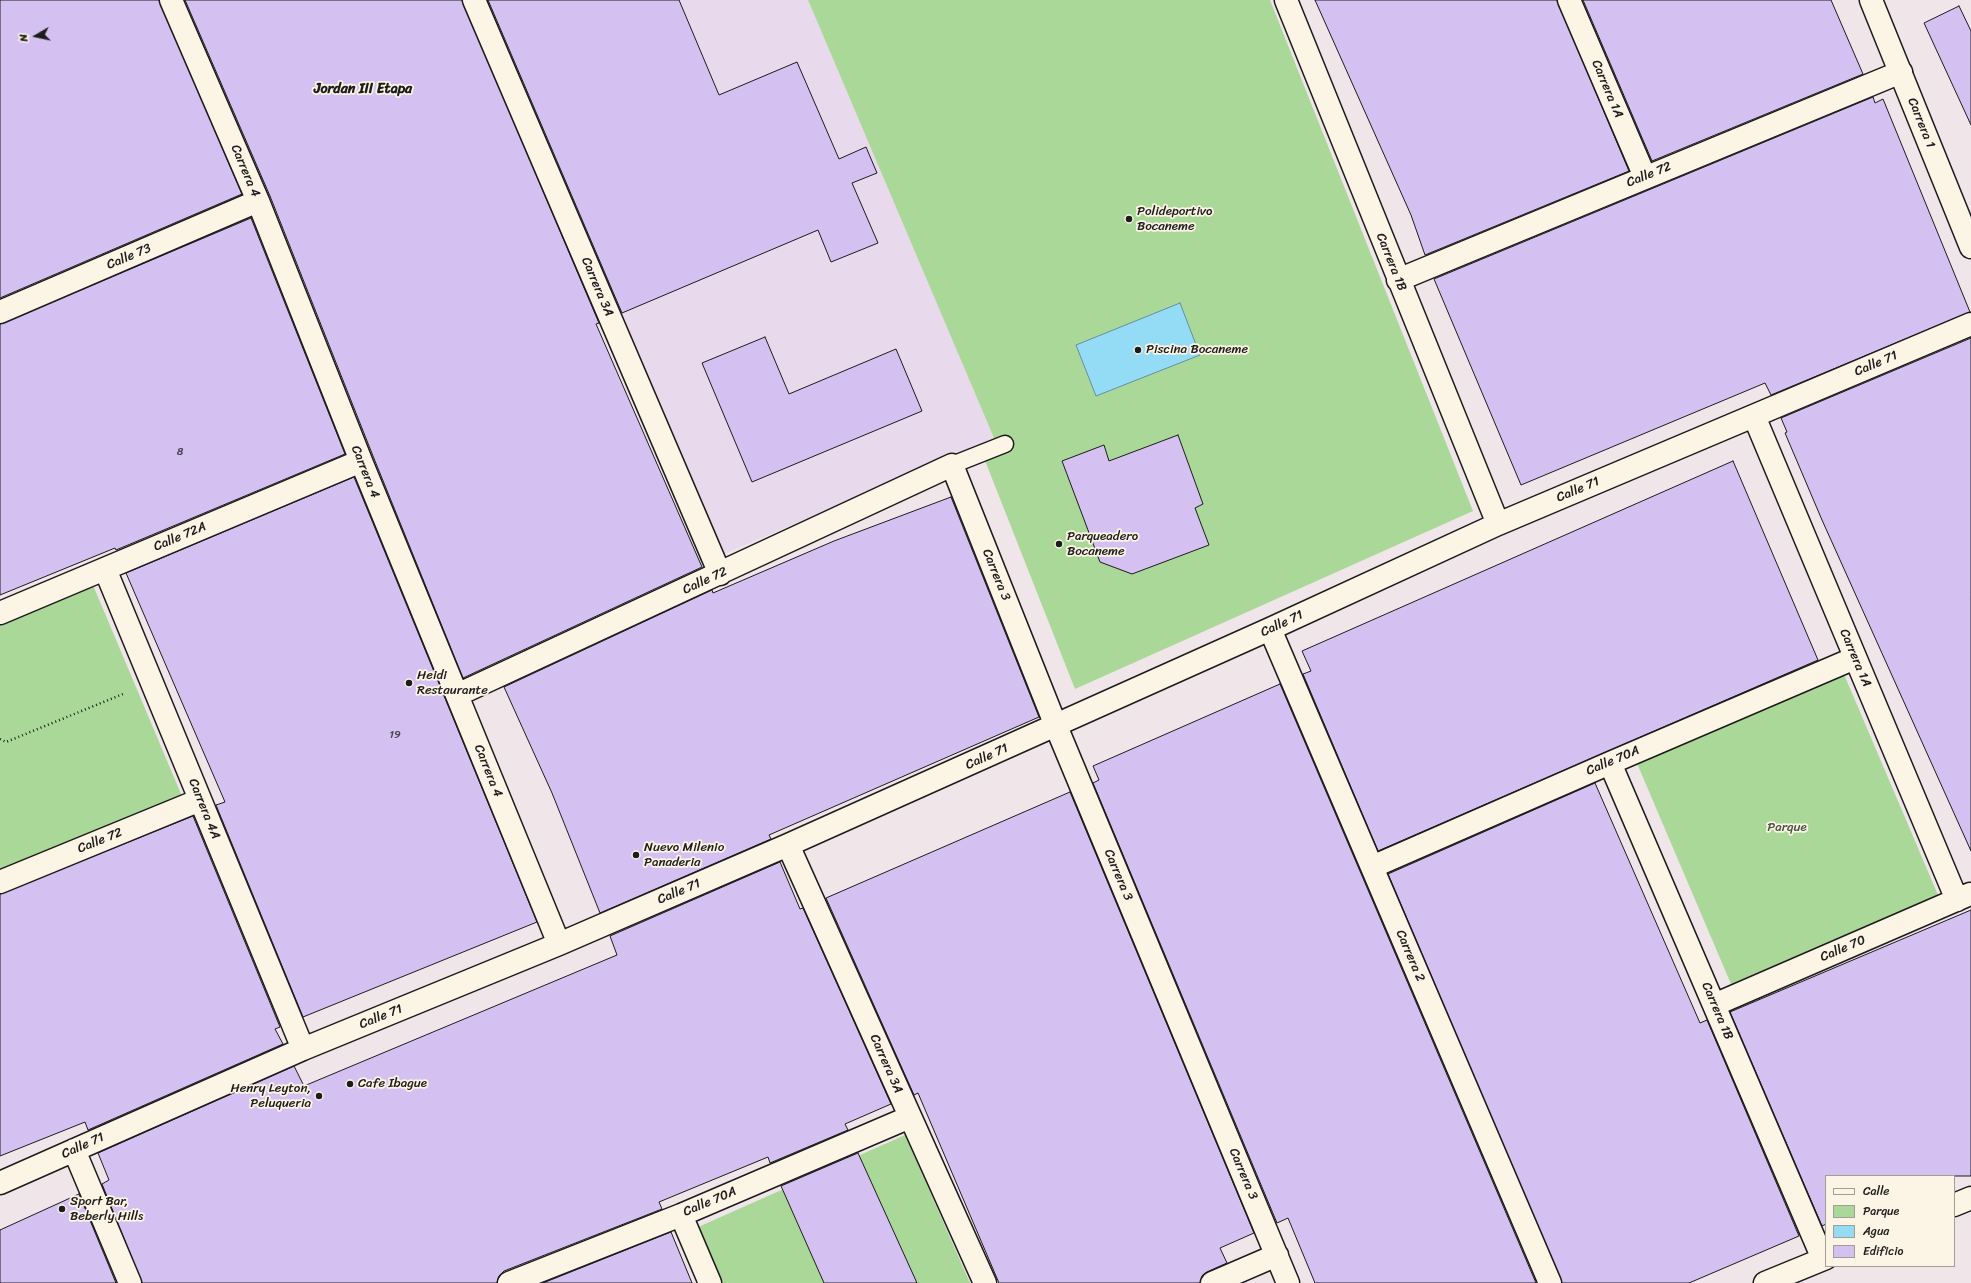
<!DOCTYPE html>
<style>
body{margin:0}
#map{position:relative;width:1971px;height:1283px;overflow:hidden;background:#f0e5e9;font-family:Sriracha,sans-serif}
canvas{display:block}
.legend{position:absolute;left:1825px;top:1175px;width:130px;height:92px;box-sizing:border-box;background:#fcf5e5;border:1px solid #a29e95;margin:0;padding:5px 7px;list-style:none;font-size:12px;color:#1c1c1c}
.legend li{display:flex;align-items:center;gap:8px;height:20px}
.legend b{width:20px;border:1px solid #a29e95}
.north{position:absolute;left:16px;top:16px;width:40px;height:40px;-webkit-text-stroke:3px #fcf5e5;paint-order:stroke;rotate:261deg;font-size:11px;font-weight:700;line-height:16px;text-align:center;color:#1c1c1c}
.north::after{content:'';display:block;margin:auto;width:14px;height:18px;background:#1c1c1c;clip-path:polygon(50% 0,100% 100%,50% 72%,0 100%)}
</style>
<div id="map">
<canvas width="1971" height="1283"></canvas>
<ul class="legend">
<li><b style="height:5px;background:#fcf5e5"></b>Calle</li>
<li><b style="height:11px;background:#aad898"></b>Parque</li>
<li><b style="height:11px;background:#94dbf6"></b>Agua</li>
<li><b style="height:11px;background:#d4c1f2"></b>Edificio</li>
</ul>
<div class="north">N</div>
</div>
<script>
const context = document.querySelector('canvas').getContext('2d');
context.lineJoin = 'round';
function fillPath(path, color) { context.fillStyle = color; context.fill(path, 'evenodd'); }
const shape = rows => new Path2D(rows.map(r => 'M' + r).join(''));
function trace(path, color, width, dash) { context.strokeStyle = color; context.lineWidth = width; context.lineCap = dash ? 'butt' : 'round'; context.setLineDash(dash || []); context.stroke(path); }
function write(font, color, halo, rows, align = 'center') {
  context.font = font + ' Sriracha,sans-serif'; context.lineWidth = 3.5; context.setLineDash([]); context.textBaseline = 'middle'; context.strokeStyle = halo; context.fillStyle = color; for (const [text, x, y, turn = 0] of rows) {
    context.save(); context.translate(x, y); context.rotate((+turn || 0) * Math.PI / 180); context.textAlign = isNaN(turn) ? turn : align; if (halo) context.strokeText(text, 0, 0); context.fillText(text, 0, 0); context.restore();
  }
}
const built = shape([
 [489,0,808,0,994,438,724,554]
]);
const green = shape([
 [808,0,1270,0,1473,511,1075,689,982,453,994,438],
 [90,578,184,801,0,879,0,615],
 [1843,672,1938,895,1731,984,1636,761],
 [905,1135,970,1283,721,1283,696,1228]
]);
const water = shape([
 [1180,303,1200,355,1096,396,1076,345,1180,303]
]);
const building = shape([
 [0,0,159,0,242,194,0,298,0,0],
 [185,0,462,0,599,323,596,324,702,567,463,678,373,456,270,196,185,0],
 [488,0,679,0,719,95,797,62,839,159,866,147,877,173,852,183,878,243,831,262,818,230,622,313,488,0],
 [1315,0,1557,0,1629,171,1425,255,1411,215,1315,0],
 [1583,0,1831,0,1863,74,1652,161,1583,0],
 [1959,6,1971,31,1971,125,1924,23,1959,6],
 [1873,97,1875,103,1883,99,1970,312,1771,395,1765,383,1521,485,1434,279,1873,97],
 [251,218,345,454,116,550,115,548,0,595,0,324,251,218],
 [765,337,789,394,896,349,922,411,752,482,702,363,765,337],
 [1971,338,1971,851,1822,520,1785,433,1787,432,1781,418,1971,338],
 [1178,435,1203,504,1195,508,1209,545,1132,574,1100,562,1062,461,1104,445,1109,461,1178,435],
 [1733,461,1818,660,1378,851,1303,674,1311,671,1302,651,1733,461],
 [354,477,537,922,303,1017,216,805,225,802,126,573,354,477],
 [951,497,1039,717,769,835,771,839,600,913,552,793,504,687,712,590,713,593,834,541,951,497],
 [1280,684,1536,1283,1315,1283,1288,1218,1277,1223,1093,783,1099,780,1093,766,1280,684],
 [1595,783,1700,1023,1707,1020,1799,1236,1689,1283,1562,1283,1388,874,1595,783],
 [1070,792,1254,1233,1220,1248,1227,1263,1207,1272,1202,1276,1200,1283,999,1283,918,1093,914,1095,826,898,1070,792],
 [193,816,280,1027,275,1029,283,1044,88,1130,85,1122,0,1156,0,894,193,816],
 [780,862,800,909,803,908,891,1104,845,1124,848,1130,770,1163,768,1157,659,1202,662,1209,504,1271,499,1276,497,1283,142,1283,102,1184,109,1180,98,1153,294,1066,304,1086,617,955,610,936,780,862],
 [1971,910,1971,1176,1826,1176,1826,1224,1822,1226,1730,1012,1971,910],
 [858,1153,917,1283,824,1283,781,1186,858,1153],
 [79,1194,116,1283,0,1283,0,1230,79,1194],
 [671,1232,692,1283,543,1283,671,1232]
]);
const path = shape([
 [0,739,6,742,123,694]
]);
const service = shape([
 [952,465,1005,444]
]);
const minor = shape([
 [171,0,258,201,361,461,559,944],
 [474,0,720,574],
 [1286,0,1498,524],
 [1569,0,1645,177],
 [1398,280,1901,72],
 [0,312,258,201],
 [1754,416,1957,900],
 [105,569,303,1049],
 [0,613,361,461],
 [1270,629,1550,1283],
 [457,695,952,465,1056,726,1288,1283],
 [1610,763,1823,1259],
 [788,845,985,1283],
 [1372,867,1610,763,1855,658],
 [0,882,200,800],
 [1714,1005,1970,894],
 [74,1150,130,1283],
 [0,1183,303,1049,559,944,788,845,1270,629,1498,524,1971,324],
 [1954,1205,1971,1198],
 [681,1215,710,1283],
 [509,1283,681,1215,910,1117],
 [1212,1283,1277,1255],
 [1765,1283,1826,1258]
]);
const tertiary = shape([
 [1871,0,1971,247]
]);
const markers = [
 [1129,219,4,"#1c1c1c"],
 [1138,350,4,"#1c1c1c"],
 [1059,544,4,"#1c1c1c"],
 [409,683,4,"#1c1c1c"],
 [636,855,4,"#1c1c1c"],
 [350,1084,4,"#1c1c1c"],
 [319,1096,4,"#1c1c1c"],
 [62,1209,4,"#1c1c1c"]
];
const numberNames = [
 ["8",180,452],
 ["19",395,735]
];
const streetNames = [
 ["Carrera 1A",1607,89,67],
 ["Carrera 1",1921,123,68],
 ["Carrera 4",245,171,67],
 ["Calle 72",1649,175,-22],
 ["Calle 73",129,257,-23],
 ["Carrera 1B",1391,262,68],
 ["Carrera 3A",597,287,67],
 ["Calle 71",1876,364,-23],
 ["Carrera 4",365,472,68],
 ["Calle 71",1578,490,-23],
 ["Calle 72A",180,537,-23],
 ["Carrera 3",996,575,68],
 ["Calle 72",705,581,-25],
 ["Calle 71",1282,624,-25],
 ["Carrera 1A",1855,658,67],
 ["Calle 71",987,757,-24],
 ["Calle 70A",1613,761,-23],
 ["Carrera 4",488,771,68],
 ["Carrera 4A",204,809,68],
 ["Calle 72",100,841,-22],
 ["Carrera 3",1118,875,67],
 ["Calle 71",679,892,-23],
 ["Calle 70",1843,949,-23],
 ["Carrera 2",1410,956,67],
 ["Carrera 1B",1717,1011,67],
 ["Calle 71",381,1017,-22],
 ["Carrera 3A",886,1064,66],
 ["Calle 71",83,1146,-24],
 ["Carrera 3",1243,1174,67],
 ["Calle 70A",710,1202,-23]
];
const poiNames = [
 ["Polideportivo",1137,212],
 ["Bocaneme",1137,227],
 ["Piscina Bocaneme",1146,350],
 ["Parqueadero",1067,537],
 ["Bocaneme",1067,552],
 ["Heidi",417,676],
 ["Restaurante",417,691],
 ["Nuevo Milenio",644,848],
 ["Panaderia",644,863],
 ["Cafe Ibague",358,1084],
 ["Henry Leyton,",311,1089,"right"],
 ["Peluqueria",311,1104,"right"],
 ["Sport Bar,",70,1202],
 ["Beberly Hills",70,1217]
];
const parkNames = [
 ["Parque",1787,828]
];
const neighbourhoodNames = [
 ["Jordan III Etapa",363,89]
];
fillPath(built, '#e8daec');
fillPath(green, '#aad898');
fillPath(water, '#94dbf6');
trace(water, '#648f9f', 1);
fillPath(building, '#d4c1f2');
trace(building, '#1c1c1c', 1);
trace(service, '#1c1c1c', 19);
trace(minor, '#1c1c1c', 25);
trace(tertiary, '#1c1c1c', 25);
trace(path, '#1c1c1c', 2.5, [1, 3]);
trace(service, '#fcf5e5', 16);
trace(minor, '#fcf5e5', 22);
trace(tertiary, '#fcf5e5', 22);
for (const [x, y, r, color] of markers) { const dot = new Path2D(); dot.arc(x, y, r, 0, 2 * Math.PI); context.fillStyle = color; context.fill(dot); trace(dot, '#fcf5e5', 1.5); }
write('11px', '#4a4552', null, numberNames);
write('13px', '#1c1c1c', '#fcf5e5', streetNames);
write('13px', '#1c1c1c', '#fcf5e5', poiNames, 'left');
write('13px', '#475441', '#fcf5e5', parkNames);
write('bold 14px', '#1c1c1c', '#fcf5e5', neighbourhoodNames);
</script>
